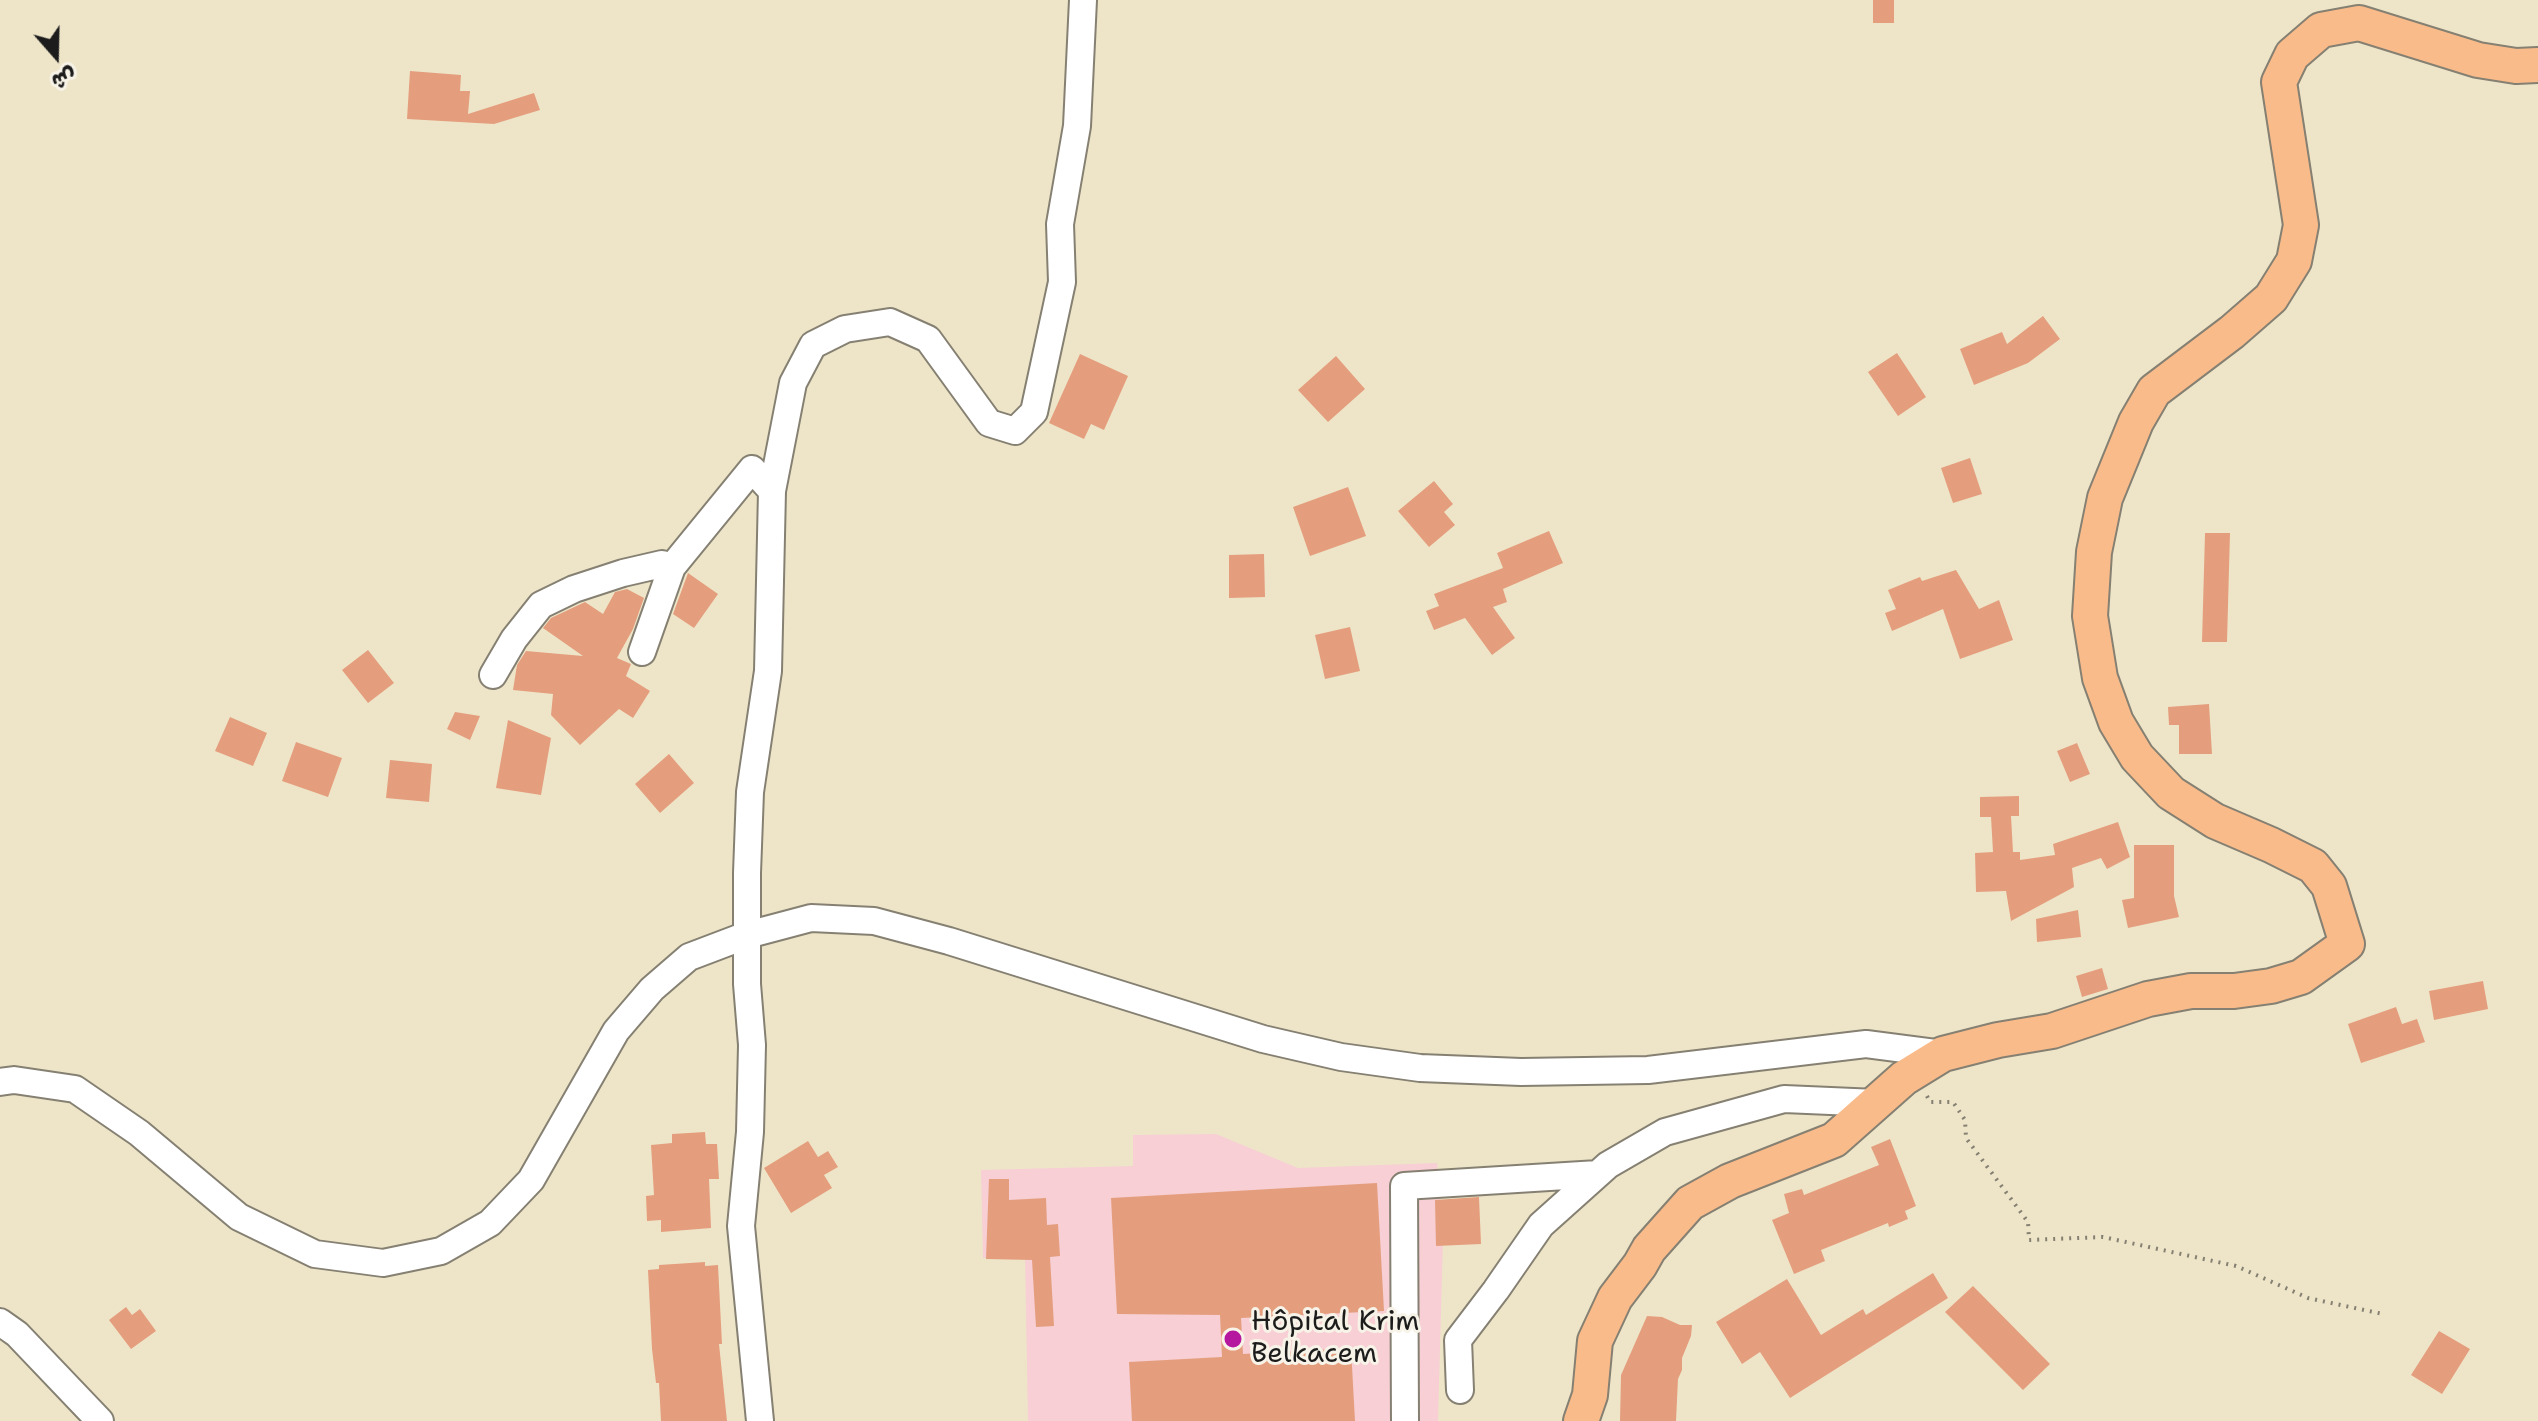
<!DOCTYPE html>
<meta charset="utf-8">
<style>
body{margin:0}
#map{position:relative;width:2538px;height:1421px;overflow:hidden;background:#eee5c9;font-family:"Shantell Sans","Playpen Sans Arabic",sans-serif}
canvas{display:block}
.north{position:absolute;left:16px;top:16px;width:80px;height:80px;-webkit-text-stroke:6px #f7f3e8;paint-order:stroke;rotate:160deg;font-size:22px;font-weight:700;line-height:32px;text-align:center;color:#1c1c1c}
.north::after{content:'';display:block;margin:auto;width:28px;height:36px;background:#1c1c1c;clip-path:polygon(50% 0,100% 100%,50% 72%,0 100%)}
</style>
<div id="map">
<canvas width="2538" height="1421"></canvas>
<div class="north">ش</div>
</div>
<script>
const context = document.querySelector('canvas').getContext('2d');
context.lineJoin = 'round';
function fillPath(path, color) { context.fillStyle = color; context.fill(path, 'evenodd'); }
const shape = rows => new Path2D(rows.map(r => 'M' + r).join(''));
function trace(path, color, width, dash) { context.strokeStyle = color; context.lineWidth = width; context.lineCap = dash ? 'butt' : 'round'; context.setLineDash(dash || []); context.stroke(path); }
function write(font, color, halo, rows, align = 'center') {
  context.font = font + ' "Shantell Sans",sans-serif'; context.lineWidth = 6; context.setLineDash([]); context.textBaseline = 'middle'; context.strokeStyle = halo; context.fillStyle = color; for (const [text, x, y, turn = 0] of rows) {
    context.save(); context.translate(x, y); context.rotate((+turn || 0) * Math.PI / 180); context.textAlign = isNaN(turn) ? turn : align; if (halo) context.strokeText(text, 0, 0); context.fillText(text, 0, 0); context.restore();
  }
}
const built = shape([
 [1216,1134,1298,1168,1437,1163,1443,1239,1438,1421,1028,1421,1025,1256,983,1258,981,1170,1133,1166,1133,1135]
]);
const building = shape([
 [1873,0,1894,0,1894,23,1873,23],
 [410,71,461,75,460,91,470,91,468,114,534,93,540,110,494,124,407,119],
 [2043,316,2060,339,2028,363,1974,385,1960,349,2002,332,2007,344],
 [1897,353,1926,397,1898,416,1868,372],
 [1080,354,1128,376,1104,430,1091,424,1084,439,1049,423],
 [1336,356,1365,389,1328,422,1298,390],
 [1970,458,1982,494,1953,503,1941,468],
 [1434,481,1453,504,1444,512,1455,525,1429,547,1398,511],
 [1348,487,1366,536,1310,556,1293,507],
 [1549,531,1563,563,1503,589,1507,602,1493,607,1515,638,1492,655,1465,618,1434,630,1426,611,1439,606,1434,594,1503,568,1497,553],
 [2205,533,2230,533,2227,642,2202,642],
 [1264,554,1265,597,1229,598,1229,555],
 [1956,570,1979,609,1999,600,2013,640,1960,659,1943,609,1892,631,1885,613,1896,609,1888,590,1920,577,1922,581],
 [688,573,718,594,694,628,673,614],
 [627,589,644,598,633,629,617,658,631,664,626,676,650,691,633,718,619,709,580,745,551,715,553,694,513,690,517,665,526,651,583,656,543,628,551,618,585,602,603,614,615,592],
 [1350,627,1360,671,1325,679,1315,635],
 [368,650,394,683,368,703,342,670],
 [2209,704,2212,754,2179,754,2179,725,2169,725,2168,707],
 [455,712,480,716,470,740,447,729],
 [230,717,267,733,253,766,215,751],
 [508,720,551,738,541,795,496,788],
 [296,742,342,758,328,797,282,781],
 [2077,743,2090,774,2070,782,2057,751],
 [669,754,694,783,660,813,635,784],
 [390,760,432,764,429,802,386,798],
 [2019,796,2019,816,2011,816,2013,852,2020,852,2020,860,2055,855,2053,844,2118,822,2130,857,2107,869,2101,858,2072,868,2074,887,2011,921,2006,891,1976,892,1975,853,1993,852,1991,817,1980,817,1980,797],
 [2134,845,2174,845,2174,896,2179,917,2128,928,2122,900,2134,898],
 [2078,910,2081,937,2037,942,2036,919],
 [2102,968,2108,989,2082,997,2076,976],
 [2483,981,2488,1009,2434,1020,2429,991],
 [2396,1007,2402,1024,2417,1019,2425,1042,2361,1063,2348,1024],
 [705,1132,706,1144,717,1144,719,1179,709,1179,711,1228,661,1232,661,1220,647,1221,646,1196,654,1195,651,1145,672,1143,672,1134],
 [1890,1139,1916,1206,1905,1211,1908,1219,1889,1227,1888,1223,1821,1250,1825,1261,1794,1274,1772,1220,1789,1213,1784,1194,1802,1189,1804,1195,1879,1165,1871,1147],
 [808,1141,818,1157,828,1151,838,1167,824,1175,832,1188,791,1213,764,1168],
 [989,1179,1009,1179,1009,1200,1046,1198,1047,1225,1058,1224,1060,1256,1050,1257,1054,1326,1036,1327,1032,1260,986,1259],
 [1377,1183,1384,1311,1241,1318,1243,1354,1351,1348,1355,1421,1132,1421,1129,1362,1222,1357,1220,1315,1117,1314,1111,1198],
 [1479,1197,1481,1244,1436,1246,1435,1200],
 [705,1262,705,1266,718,1265,722,1344,719,1344,727,1421,661,1421,659,1383,656,1383,652,1349,648,1270,659,1269,659,1265],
 [1933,1273,1948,1298,1790,1398,1760,1352,1742,1364,1716,1322,1787,1279,1821,1335,1863,1309,1866,1315],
 [1973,1286,2050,1364,2023,1390,1945,1312],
 [126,1307,132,1315,140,1309,156,1331,131,1349,109,1320],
 [1647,1316,1662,1317,1680,1325,1692,1325,1691,1336,1682,1358,1682,1370,1678,1379,1676,1421,1620,1421,1621,1375],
 [2439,1331,2470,1349,2442,1394,2411,1375]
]);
const path = shape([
 [1927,1096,1930,1102,1953,1102,1965,1120,1966,1138,2028,1222,2029,1240,2103,1237,2236,1266,2308,1298,2383,1314]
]);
const minor = shape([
 [642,652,672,567],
 [493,675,514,639,541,605,574,589,623,573,662,564,672,567,752,469,772,491],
 [0,1082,14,1080,75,1089,139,1133,239,1217,315,1254,383,1263,441,1251,490,1223,531,1180,616,1031,652,989,689,957,747,935,811,918,874,921,949,941,1263,1039,1341,1057,1420,1068,1521,1072,1648,1070,1866,1044,1943,1054],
 [0,1322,17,1334,100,1421],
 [1460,1390,1458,1340,1496,1290,1541,1225,1608,1165,1665,1132,1784,1099,1877,1103],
 [760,1421,741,1226,750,1132,752,1045,747,984,747,873,750,792,768,671,772,491,793,383,813,345,845,329,890,322,928,339,989,423,1015,431,1034,412,1062,282,1060,224,1077,126,1083,0],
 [1405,1421,1404,1186,1598,1174]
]);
const major = shape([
 [1581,1421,1590,1395,1595,1341,1615,1298,1640,1265,1649,1249,1690,1203,1730,1181,1834,1140,1904,1078,1943,1054,1998,1040,2052,1031,2148,999,2191,991,2234,991,2271,986,2301,977,2347,944,2329,886,2313,866,2271,845,2215,821,2171,793,2137,757,2116,722,2100,678,2090,616,2094,552,2105,498,2136,422,2154,391,2232,332,2271,298,2294,261,2301,225,2279,82,2292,55,2321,30,2359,23,2478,60,2516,66,2538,65]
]);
const markers = [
 [1233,1339,10,"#b5179e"]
];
const poiNames = [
 ["Hôpital Krim",1251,1323],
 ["Belkacem",1251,1355]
];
fillPath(built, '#f7cfd4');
fillPath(building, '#e49e7d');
trace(minor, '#858072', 30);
trace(major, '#858072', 38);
trace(path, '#858072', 4, [2, 6]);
trace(minor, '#fff', 26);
trace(major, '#fabb8b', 34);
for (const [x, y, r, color] of markers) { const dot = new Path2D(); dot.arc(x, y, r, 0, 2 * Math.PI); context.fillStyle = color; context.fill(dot); trace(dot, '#f7f3e8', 3); }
write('28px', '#1c1c1c', '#f7f3e8', poiNames, 'left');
</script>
